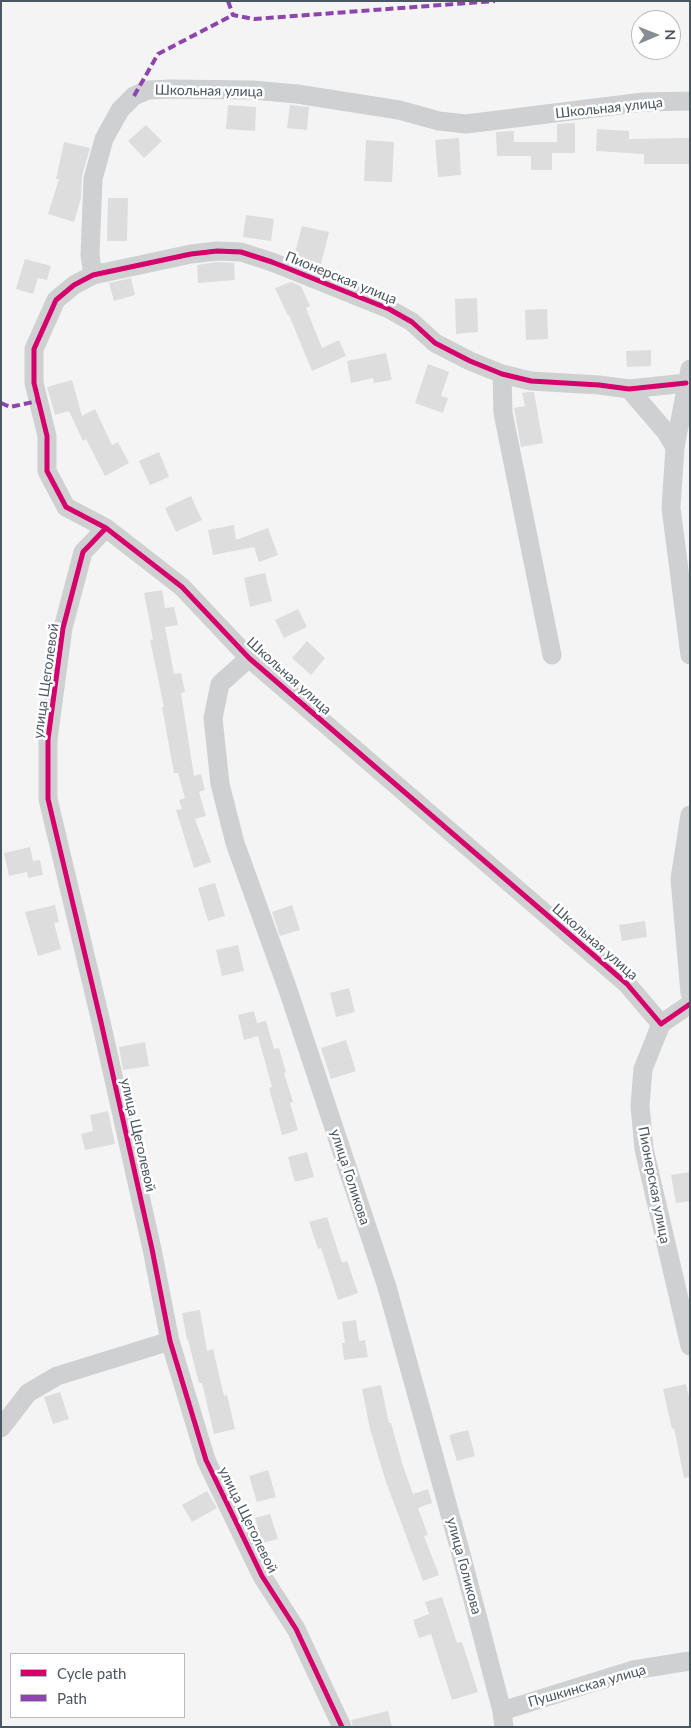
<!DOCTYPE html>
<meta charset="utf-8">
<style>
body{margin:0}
#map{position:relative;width:691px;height:1728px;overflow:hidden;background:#f4f4f4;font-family:Lato,sans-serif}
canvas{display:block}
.frame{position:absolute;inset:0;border:2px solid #4a5661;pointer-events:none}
.legend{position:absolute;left:10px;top:1653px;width:175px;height:65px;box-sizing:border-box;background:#fff;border:1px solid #b7bbc0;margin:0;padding:6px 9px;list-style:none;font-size:15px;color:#4a5661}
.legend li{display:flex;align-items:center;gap:10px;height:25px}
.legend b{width:25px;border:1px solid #b7bbc0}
.north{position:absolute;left:631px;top:10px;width:50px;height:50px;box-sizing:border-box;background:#fff;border:1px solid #b7bbc0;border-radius:50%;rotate:89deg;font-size:14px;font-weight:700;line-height:20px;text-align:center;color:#4a5661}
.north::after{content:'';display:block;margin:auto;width:18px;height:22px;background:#868d94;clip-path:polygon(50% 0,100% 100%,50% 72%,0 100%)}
</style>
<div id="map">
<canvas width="691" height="1728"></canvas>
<div class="frame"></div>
<ul class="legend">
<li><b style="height:6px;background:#d6006c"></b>Cycle path</li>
<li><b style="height:6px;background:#8e44ad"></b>Path</li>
</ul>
<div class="north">N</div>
</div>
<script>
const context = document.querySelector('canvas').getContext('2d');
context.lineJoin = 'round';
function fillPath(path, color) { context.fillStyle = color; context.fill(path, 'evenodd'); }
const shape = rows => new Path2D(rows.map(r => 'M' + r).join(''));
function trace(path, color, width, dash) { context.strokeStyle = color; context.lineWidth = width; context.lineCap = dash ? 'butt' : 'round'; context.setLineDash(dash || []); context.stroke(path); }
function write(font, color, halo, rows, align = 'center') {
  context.font = font + ' Lato,sans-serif'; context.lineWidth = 5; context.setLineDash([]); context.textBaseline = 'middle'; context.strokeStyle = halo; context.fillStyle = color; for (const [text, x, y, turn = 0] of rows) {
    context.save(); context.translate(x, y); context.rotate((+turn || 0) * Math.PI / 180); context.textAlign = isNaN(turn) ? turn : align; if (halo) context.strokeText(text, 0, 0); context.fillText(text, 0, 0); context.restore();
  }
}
const building = shape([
 [228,105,256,107,255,131,226,129],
 [290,105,309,107,307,130,287,128],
 [575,123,575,153,552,153,552,170,531,170,531,156,497,156,496,132,514,131,514,142,557,142,557,124],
 [146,125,162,141,144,158,128,141],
 [597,129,629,131,629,139,690,138,690,164,644,164,644,154,596,151],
 [459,138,461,175,438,177,435,140],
 [366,140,394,142,392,182,364,181],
 [64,142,90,148,82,176,81,198,74,222,48,214,59,179,56,179],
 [108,198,128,198,127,241,107,241],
 [246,215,274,219,271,241,243,237],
 [302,226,329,232,321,264,294,257],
 [25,259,51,266,47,280,38,278,33,294,16,289],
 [217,262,234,263,235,280,198,283,197,265],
 [131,278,135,295,114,301,109,283],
 [291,282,301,286,310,306,306,308,322,348,339,340,346,356,312,371,289,315,288,316,275,288],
 [477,298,478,332,456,334,455,299],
 [547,309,548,339,526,340,525,310],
 [651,350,651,366,627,367,626,351],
 [386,353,392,380,374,383,373,378,351,383,347,361],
 [428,364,449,372,441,396,448,398,443,413,415,403],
 [72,380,82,416,95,409,112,445,118,442,129,463,105,476,86,439,83,441,69,411,55,415,47,387],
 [528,392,534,392,543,443,521,447,514,408,525,406,522,393],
 [159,452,169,477,150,485,139,461],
 [191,496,202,520,176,532,165,508],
 [234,525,236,540,268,528,278,555,259,562,254,547,213,555,208,530],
 [265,573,272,601,250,607,244,578],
 [162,590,165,608,174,607,178,625,165,627,174,674,181,673,185,692,181,693,194,776,201,774,205,790,199,792,206,816,195,819,211,862,194,868,176,810,182,809,179,800,185,798,178,773,174,773,162,707,164,707,150,640,153,639,144,593],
 [298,609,307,627,284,638,275,620],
 [307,641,325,658,311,675,292,658],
 [30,847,33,861,40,860,43,875,28,878,27,872,9,876,4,853],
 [215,883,225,916,208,921,198,888],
 [55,905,59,922,54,923,61,949,38,956,25,912],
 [292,905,300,930,280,936,272,912],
 [645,921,647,937,622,941,619,925],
 [238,945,244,971,222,976,216,950],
 [349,988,355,1012,336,1017,330,993],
 [254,1011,257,1023,266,1021,274,1049,279,1048,286,1072,284,1073,293,1102,290,1103,298,1130,282,1135,269,1088,272,1087,258,1036,244,1040,238,1015],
 [346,1040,356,1071,331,1079,321,1048],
 [145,1042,149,1066,123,1070,119,1047],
 [108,1111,115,1144,85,1150,81,1134,93,1131,90,1115],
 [307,1152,314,1177,295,1182,288,1157],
 [690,1172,690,1201,676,1203,671,1175],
 [327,1217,342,1263,347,1261,358,1293,338,1300,321,1248,318,1249,309,1222],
 [200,1310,207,1351,213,1349,224,1396,227,1395,235,1429,214,1434,202,1383,199,1383,188,1340,187,1340,182,1313],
 [356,1320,359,1341,365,1340,368,1357,344,1360,342,1343,345,1343,342,1322],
 [686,1384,690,1401,690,1477,684,1478,674,1428,672,1429,663,1389],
 [381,1385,389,1423,391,1423,403,1466,413,1494,428,1489,432,1503,418,1508,428,1535,424,1536,439,1575,423,1581,386,1482,370,1429,362,1389],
 [60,1392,69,1419,53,1424,44,1397],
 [468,1430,475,1456,457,1461,449,1435],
 [268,1470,276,1497,257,1502,249,1476],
 [207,1491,217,1508,192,1522,182,1505],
 [270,1514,278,1539,262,1543,255,1518],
 [442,1597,457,1643,462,1642,478,1692,452,1700,431,1634,419,1638,413,1620,429,1614,425,1602],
 [388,1711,392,1727,353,1727,351,1720]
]);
const minor = shape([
 [93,275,90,255,93,179,104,139,120,110,134,96,148,90,170,89,253,90,297,94,399,110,439,121,466,124,643,102,690,101],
 [690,369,675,447,671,508,690,655],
 [502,374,503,413,552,655],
 [686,383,629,389,599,385,531,381,502,374,470,361,435,343,412,322,389,309,272,262,241,252,217,251,191,254,93,275,74,285,56,300,34,349,34,383,47,436,47,471,66,507,106,528,182,587,249,658,627,984,661,1024,690,1004],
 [629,389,666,432,675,447],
 [106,528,83,552,63,628,48,739,48,799,101,1022,152,1249,170,1341,206,1460,262,1576,296,1629,342,1727],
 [249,658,220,684,213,718,220,784,235,843,288,990,387,1287,461,1554,502,1711,504,1727],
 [690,815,680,879,690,993],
 [661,1024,643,1069,640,1106,644,1149,690,1346],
 [1,1428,28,1393,57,1376,170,1341],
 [502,1711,633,1670,690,1661]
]);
const quiet = shape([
 [228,1,233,15,254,19,495,1],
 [134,96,158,54,233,15],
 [1,403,10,407,38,401]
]);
const cycleway = shape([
 [686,383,629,389,599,385,531,381,502,374,470,361,435,343,412,322,389,309,272,262,241,252,217,251,191,254,93,275,74,285,56,300,34,349,34,383,47,436,47,471,66,507,106,528,182,587,249,658,627,984,661,1024,690,1004],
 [106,528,83,552,63,628,48,739,48,799,101,1022,152,1249,170,1341,206,1460,262,1576,296,1629,342,1727]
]);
const streetNames = [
 ["Школьная улица",209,91,1],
 ["Школьная улица",609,108,-6],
 ["Пионерская улица",341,278,22],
 ["Школьная улица",289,676,42],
 ["улица Щеголевой",46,681,-82],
 ["Школьная улица",595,942,41],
 ["улица Щеголевой",138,1135,77],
 ["улица Голикова",350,1177,72],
 ["Пионерская улица",654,1185,79],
 ["улица Щеголевой",248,1520,64],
 ["улица Голикова",464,1566,75],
 ["Пушкинская улица",587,1686,-16]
];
fillPath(building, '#ddddde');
trace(minor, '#ced0d2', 19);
trace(quiet, '#8e44ad', 4, [8, 4]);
trace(cycleway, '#d6006c', 5);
write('14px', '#4a5661', '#fff', streetNames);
</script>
